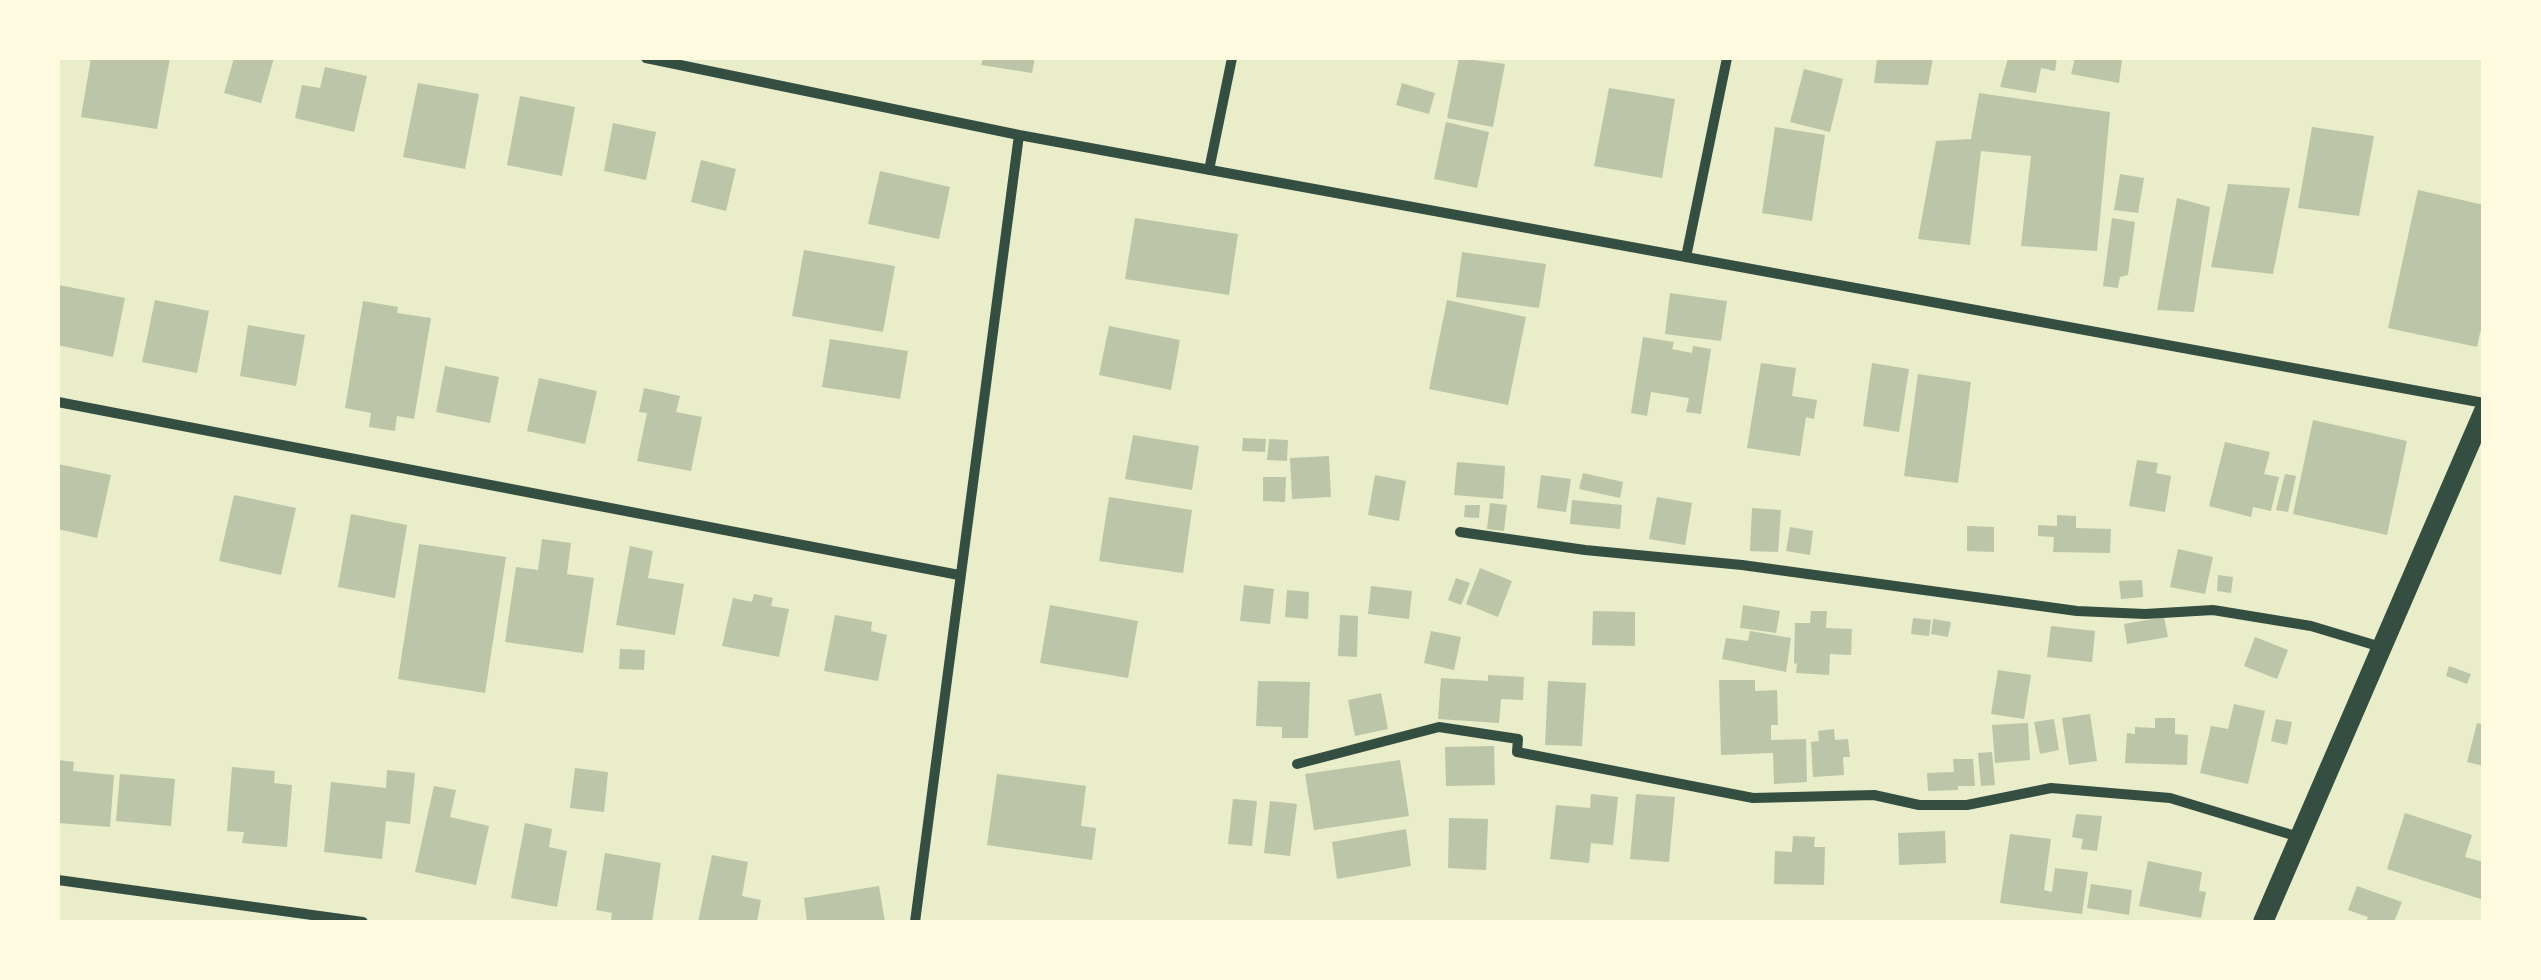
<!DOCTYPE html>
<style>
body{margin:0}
#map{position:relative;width:2541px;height:980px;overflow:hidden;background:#e9edc9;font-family:"Archivo Narrow",sans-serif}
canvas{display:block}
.frame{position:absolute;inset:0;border:60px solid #fefae0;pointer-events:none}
</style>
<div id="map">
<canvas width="2541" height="980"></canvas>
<div class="frame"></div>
</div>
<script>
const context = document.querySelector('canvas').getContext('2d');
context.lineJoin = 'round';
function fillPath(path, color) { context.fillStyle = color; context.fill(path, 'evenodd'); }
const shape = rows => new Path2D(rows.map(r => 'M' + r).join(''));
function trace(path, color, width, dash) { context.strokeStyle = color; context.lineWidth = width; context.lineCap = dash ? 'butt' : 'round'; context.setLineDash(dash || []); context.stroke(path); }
const building = shape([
 [91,58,170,58,157,129,81,117],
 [234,58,274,58,261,103,224,93],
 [983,58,1035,58,1032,73,981,65],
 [1459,58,1505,64,1493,127,1447,118],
 [1877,58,1933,58,1928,85,1874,83],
 [2008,58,2057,58,2055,71,2041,68,2036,93,2000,87],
 [2075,58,2122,59,2119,83,2071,74],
 [325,67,367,76,354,132,295,118,302,85,320,88],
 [1804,69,1843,79,1830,132,1790,122],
 [418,83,479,94,465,169,403,157],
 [1402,83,1435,93,1429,114,1396,105],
 [1609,88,1675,99,1662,178,1594,166],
 [1979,93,2110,112,2097,251,2021,246,2031,156,1981,151,1970,245,1918,239,1936,141,1971,139],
 [520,96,575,107,562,176,507,165],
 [1446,122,1489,132,1477,188,1434,179],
 [613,123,656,132,646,180,604,171],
 [1775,127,1825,135,1812,221,1762,213],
 [2312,127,2374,136,2359,216,2298,208],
 [701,160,736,169,726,211,691,202],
 [880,171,950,187,939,239,868,224],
 [2120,174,2144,178,2138,213,2114,210],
 [2228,184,2290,188,2273,274,2211,267],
 [2418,190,2484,205,2484,315,2477,347,2388,328],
 [2177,198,2210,207,2194,312,2157,310],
 [1135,218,1238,234,1229,295,1125,279],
 [2112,218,2135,222,2128,275,2120,277,2118,288,2103,286],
 [804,250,895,266,883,332,792,316],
 [1462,252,1546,264,1539,308,1456,297],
 [59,285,125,298,113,357,58,345],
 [1670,293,1727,301,1721,341,1665,334],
 [155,300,209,311,197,373,142,362],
 [1447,300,1526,317,1508,405,1429,389],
 [363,301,398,307,397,313,431,318,414,419,397,416,395,431,369,427,371,413,345,408],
 [248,325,305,335,296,386,240,376],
 [1109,326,1180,340,1171,390,1099,375],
 [1643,337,1674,342,1672,349,1692,353,1693,346,1711,349,1701,414,1686,412,1689,398,1651,392,1647,416,1631,413],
 [830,339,908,351,900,399,822,387],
 [1761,363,1796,368,1792,396,1817,400,1814,419,1806,417,1800,456,1747,448],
 [1872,363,1909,369,1899,432,1863,426],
 [445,366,499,377,490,423,436,412],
 [1918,374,1971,382,1958,483,1904,476],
 [539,378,597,391,585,444,527,431],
 [644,388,680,396,676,412,702,417,691,471,637,461,647,413,639,412],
 [2313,420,2407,441,2387,535,2293,514],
 [1133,435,1199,446,1192,490,1125,479],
 [1243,438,1266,439,1265,452,1242,451],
 [1269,439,1288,440,1287,461,1267,460],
 [2225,442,2270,452,2264,474,2279,477,2271,511,2253,507,2251,517,2209,506],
 [1329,456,1331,497,1292,499,1290,458],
 [2137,460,2158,463,2156,473,2171,476,2165,512,2129,506],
 [1457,462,1505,466,1503,499,1454,495],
 [58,464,111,475,97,538,58,529],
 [1583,473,1623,482,1620,498,1579,489],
 [2285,474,2296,476,2288,512,2276,510],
 [1375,475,1406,481,1399,521,1368,515],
 [1541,475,1571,479,1566,512,1537,508],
 [1263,477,1286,477,1285,502,1263,501],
 [234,495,296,508,281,575,219,561],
 [1109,497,1192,510,1183,573,1099,561],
 [1657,497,1692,503,1685,545,1649,539],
 [1572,500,1622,505,1620,529,1570,524],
 [1490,503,1507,505,1504,531,1487,529],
 [1465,505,1480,505,1479,518,1464,517],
 [1752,508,1781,510,1778,552,1750,551],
 [351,514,407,525,395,598,338,587],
 [2057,515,2076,516,2076,528,2111,529,2110,553,2053,552,2054,537,2038,536,2038,525,2057,526],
 [1967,526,1994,527,1994,552,1967,551],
 [1790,527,1813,531,1810,555,1786,551],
 [542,539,571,543,567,574,594,578,583,653,505,642,516,567,538,570],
 [419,544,506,557,485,693,398,679],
 [630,546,653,551,648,578,684,584,675,635,616,625],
 [2178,549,2213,557,2205,594,2170,587],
 [1480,568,1512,581,1498,617,1466,604],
 [2218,575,2233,577,2231,593,2217,591],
 [1456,578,1470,583,1461,605,1448,600],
 [2142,580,2143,597,2121,599,2119,581],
 [1244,585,1274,589,1270,624,1240,621],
 [1371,586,1412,591,1409,619,1368,614],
 [1287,590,1309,592,1308,619,1285,617],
 [754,594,773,598,771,606,789,609,779,657,722,646,733,598,752,602],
 [1050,605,1138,621,1128,678,1040,663],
 [1743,605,1780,611,1776,633,1740,628],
 [1593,611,1635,612,1635,646,1592,645],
 [1811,611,1827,611,1826,628,1852,629,1851,655,1830,654,1829,675,1796,673,1797,664,1794,663,1795,623,1810,623],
 [835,615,872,622,871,631,887,635,878,681,824,671],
 [1340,615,1358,616,1357,657,1338,656],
 [2164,617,2168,637,2127,644,2124,624],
 [1913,618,1931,620,1929,636,1911,634],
 [1933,619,1951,622,1948,637,1931,634],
 [2051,626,2095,631,2092,662,2047,657],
 [1431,631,1461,637,1454,670,1424,663],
 [1750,631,1791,638,1786,672,1722,659,1726,638,1748,641],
 [2255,637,2288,650,2277,679,2244,666],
 [620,649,645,650,644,670,619,669],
 [2449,666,2471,674,2467,684,2446,676],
 [1998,670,2031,675,2024,719,1991,714],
 [1488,675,1524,677,1523,700,1501,699,1499,723,1438,719,1441,678,1488,681],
 [1719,680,1755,680,1755,691,1777,690,1778,725,1771,725,1771,740,1806,739,1807,782,1774,784,1773,753,1721,755],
 [1258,681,1310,682,1308,738,1282,738,1282,727,1256,726],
 [1548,681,1586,683,1582,746,1545,745],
 [1381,693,1388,729,1355,736,1348,700],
 [2234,704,2265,711,2248,784,2200,773,2211,726,2228,729],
 [2090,714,2097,761,2069,765,2062,718],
 [2155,718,2175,718,2175,734,2188,735,2187,765,2125,763,2127,733,2135,734,2135,727,2155,728],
 [2054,719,2059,750,2040,754,2034,722],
 [2276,719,2292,722,2287,745,2271,741],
 [2028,723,2030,760,1995,763,1992,725],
 [2477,723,2484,725,2484,766,2467,762],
 [1834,729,1835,740,1848,739,1850,757,1843,757,1844,775,1813,777,1811,742,1819,741,1818,731],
 [1494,746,1495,785,1446,786,1445,747],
 [1992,752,1995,785,1981,786,1978,753],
 [1953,759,1973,759,1975,786,1958,786,1958,790,1928,791,1927,773,1954,772],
 [58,760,74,762,73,771,114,775,110,827,58,823],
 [1400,760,1409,816,1314,830,1305,774],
 [232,767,275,771,274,783,292,785,287,847,242,843,244,832,227,831],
 [575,768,608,772,604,812,570,808],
 [387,770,415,773,410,824,386,821,382,859,324,852,331,782,386,788],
 [120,774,175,779,171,826,116,821],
 [997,774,1086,786,1081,826,1096,828,1092,860,987,845],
 [434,786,456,790,450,817,489,826,476,885,415,872],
 [1591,794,1618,797,1613,845,1591,843,1589,863,1550,859,1556,805,1590,808],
 [1636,794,1675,797,1669,862,1630,859],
 [1233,799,1257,801,1252,846,1228,844],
 [1270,801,1297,804,1290,856,1264,853],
 [2405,813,2472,835,2465,857,2484,862,2484,900,2387,869],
 [2076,814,2102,816,2097,851,2081,849,2083,839,2072,837],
 [1449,818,1488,819,1486,870,1448,868],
 [525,823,552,829,549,847,567,851,557,907,511,898],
 [1406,829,1411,866,1337,879,1332,842],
 [1945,831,1946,863,1899,865,1898,833],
 [2010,834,2051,839,2044,890,2052,892,2055,868,2088,872,2082,914,2000,903],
 [1793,836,1815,837,1814,847,1825,847,1824,885,1774,884,1775,851,1792,852],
 [605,853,661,863,652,922,611,921,612,913,596,910],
 [712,855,748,862,742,896,761,900,757,922,698,922],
 [2148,861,2202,872,2199,891,2206,892,2201,918,2139,906],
 [2091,884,2132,890,2129,915,2087,908],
 [879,886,885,922,807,922,804,898],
 [2357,886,2402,902,2394,922,2366,922,2368,917,2348,910]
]);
const minor = shape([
 [646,58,1019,135,2484,403],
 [1209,170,1232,58],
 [1686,257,1727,58],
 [58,402,959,575],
 [1460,532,1585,550,1742,565,2077,611,2145,614,2213,610,2311,626,2381,647],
 [1297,764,1439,727,1518,739,1517,752,1753,798,1874,795,1919,805,1967,805,2051,788,2170,798,2299,837],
 [58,880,363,922],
 [915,922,1019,135]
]);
const secondary = shape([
 [2263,922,2484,411]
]);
fillPath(building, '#bcc5a7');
trace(minor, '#344e41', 10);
trace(secondary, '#344e41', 20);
</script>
